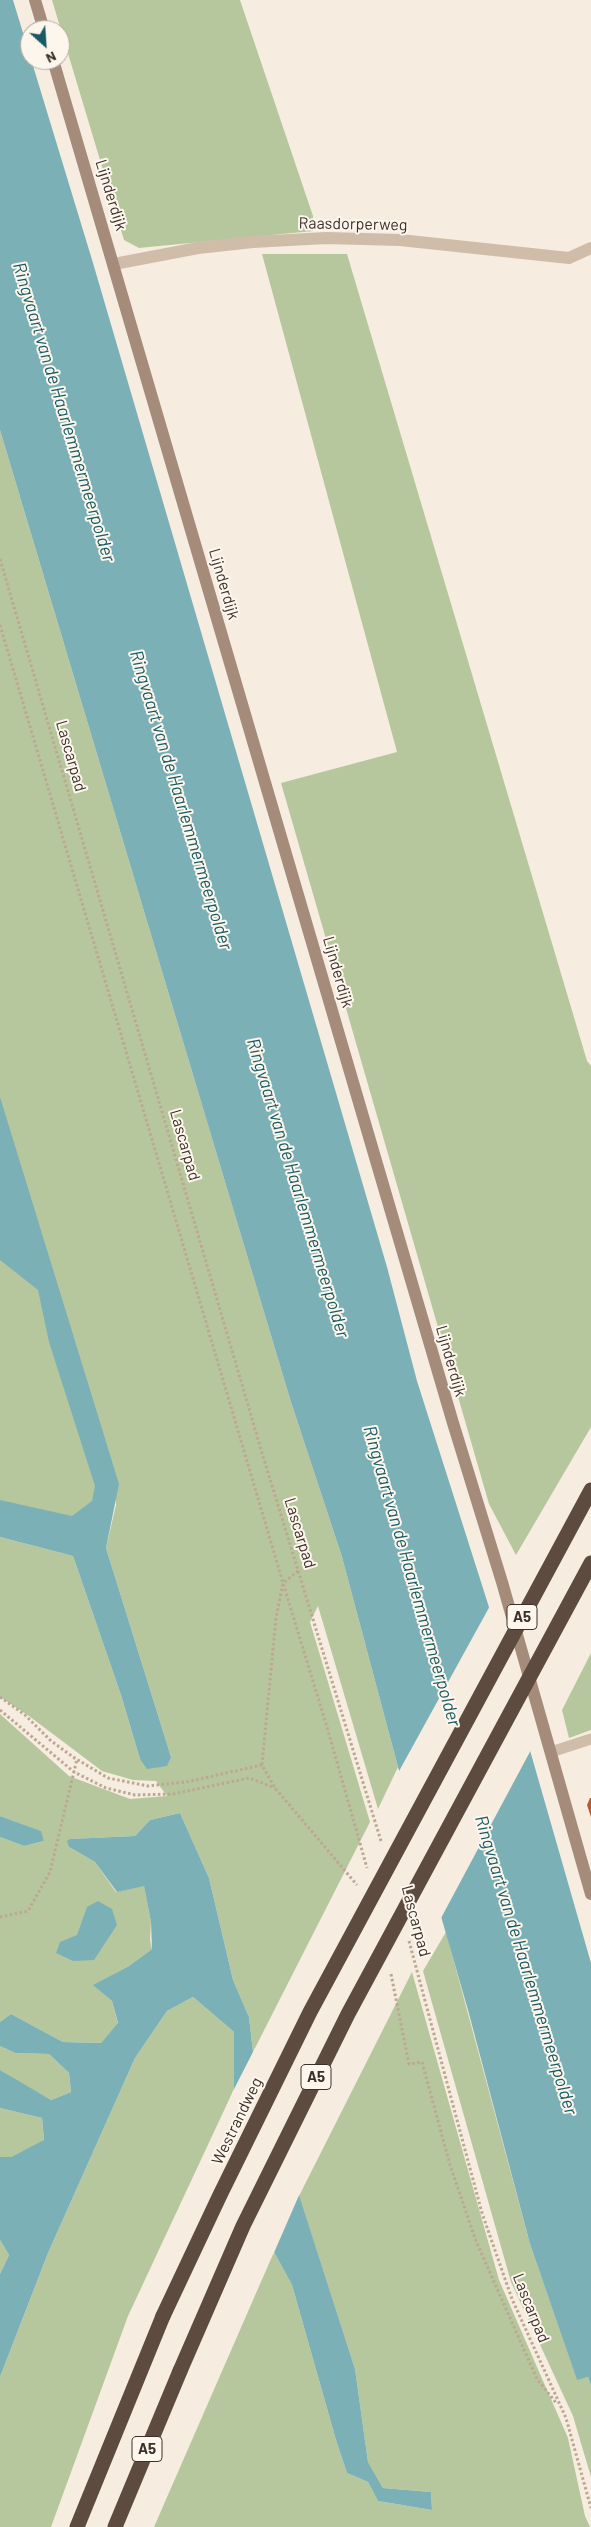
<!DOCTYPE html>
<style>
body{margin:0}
#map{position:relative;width:591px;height:2527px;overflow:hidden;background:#f6ecdf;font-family:Barlow,sans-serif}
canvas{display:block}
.north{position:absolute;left:20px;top:20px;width:50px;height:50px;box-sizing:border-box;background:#fcf6ed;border:1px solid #afa79f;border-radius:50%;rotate:154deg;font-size:14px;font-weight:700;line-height:20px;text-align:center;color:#3c302a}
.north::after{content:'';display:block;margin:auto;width:18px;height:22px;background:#1a5b63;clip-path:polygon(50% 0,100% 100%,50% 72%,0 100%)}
</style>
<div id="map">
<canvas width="591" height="2527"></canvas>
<div class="north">N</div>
</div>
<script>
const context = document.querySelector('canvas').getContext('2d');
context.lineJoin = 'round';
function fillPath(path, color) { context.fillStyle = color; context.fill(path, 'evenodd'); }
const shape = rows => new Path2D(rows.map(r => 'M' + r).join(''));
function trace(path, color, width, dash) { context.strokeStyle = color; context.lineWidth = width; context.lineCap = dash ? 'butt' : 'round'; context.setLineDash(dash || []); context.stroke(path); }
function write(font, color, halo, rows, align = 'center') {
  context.font = font + ' Barlow,sans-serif'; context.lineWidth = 4; context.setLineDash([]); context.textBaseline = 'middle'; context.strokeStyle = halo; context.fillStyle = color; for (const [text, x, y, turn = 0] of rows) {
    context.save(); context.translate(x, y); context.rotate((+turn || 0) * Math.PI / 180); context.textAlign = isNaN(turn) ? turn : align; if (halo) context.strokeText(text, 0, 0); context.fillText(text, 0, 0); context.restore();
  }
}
const green = shape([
 [52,0,240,0,313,216,313,231,139,248,124,240],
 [262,254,347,254,587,1061,591,1066,591,1427,516,1555,489,1504,281,783,397,752],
 [0,430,290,1399,342,1557,398,1767,378,1809,318,1606,310,1622,370,1822,253,2052,249,2017,233,1980,209,1878,180,1813,150,1820,135,1836,71,1839,69,1847,95,1862,116,1892,144,1885,151,1922,150,1940,152,1949,129,1966,94,1985,112,2001,118,2024,101,2043,63,2042,11,2014,0,2022,0,1837,24,1846,44,1841,40,1831,0,1816,0,1714,69,1776,130,1799,167,1796,156,1781,133,1780,102,1771,29,1716,0,1697,0,1537,73,1556,121,1695,140,1759,171,1757,106,1548,116,1505,115,1483,93,1521,0,1514],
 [591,1653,591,1730,569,1738,562,1710],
 [446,1932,530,2244,577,2379,588,2377,591,2386,591,2477,573,2416,511,2282,423,1971],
 [412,1972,499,2280,568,2438,585,2516,590,2527,154,2527,274,2252,292,2285,336,2440,347,2473,368,2482,378,2501,432,2510,431,2492,383,2488,368,2462,355,2369,299,2196],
 [193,1997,234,2032,234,2089,128,2316,51,2527,0,2527,0,2377,48,2253,135,2058,167,2011],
 [0,2046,15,2053,49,2054,69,2073,71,2092,51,2100,18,2082,0,2070],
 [0,2108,42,2118,44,2141,11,2157,0,2157],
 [0,2240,9,2255,0,2274]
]);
const water = shape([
 [0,0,13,0,93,263,387,1267,417,1381,488,1604,591,1963,591,2386,588,2377,577,2380,530,2244,468,2010,398,1767,342,1557,290,1399,0,430],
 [0,1097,119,1484,106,1548,171,1757,167,1766,147,1769,140,1759,121,1695,73,1556,0,1537,0,1500,72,1516,92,1501,95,1486,49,1342,38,1290,0,1260],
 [180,1813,209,1878,233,1980,249,2017,253,2052,355,2369,368,2462,383,2488,431,2492,432,2510,378,2501,368,2482,347,2473,336,2440,292,2285,274,2252,234,2089,234,2032,193,1997,167,2011,135,2058,48,2253,0,2377,0,2274,9,2255,0,2240,0,2157,11,2157,44,2140,42,2118,0,2108,0,2070,51,2100,71,2092,69,2073,49,2054,15,2053,0,2046,0,2022,11,2014,63,2042,101,2043,118,2023,112,2001,93,1985,129,1966,152,1949,151,1922,144,1886,117,1892,95,1862,69,1847,67,1841,70,1839,135,1836,150,1820],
 [0,1816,41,1831,44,1841,24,1846,0,1837],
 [98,1901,112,1909,117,1925,94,1960,73,1961,56,1953,60,1942,77,1935,87,1907]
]);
const pier = shape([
 [491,1604,532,1748,440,1920,398,1773],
 [255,2048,300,2193,273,2255,232,2093]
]);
const path = shape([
 [0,559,262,1453,381,1841],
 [0,625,283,1583,327,1727,367,1868],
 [298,1571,283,1583,276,1618,262,1765,275,1788,357,1885],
 [0,1697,25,1715,50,1740,73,1757,108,1778,148,1786,186,1782,262,1765],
 [0,1710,74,1772,106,1788,135,1795,173,1794,249,1778,275,1788],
 [0,1917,28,1911,50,1872,77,1759],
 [409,1941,482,2213,512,2299,566,2418,591,2508],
 [391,1974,409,2064,422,2062,450,2165,476,2241,537,2379,557,2404]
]);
const lane = shape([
 [551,1752,591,1739]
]);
const street = shape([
 [114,264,198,248,253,242,326,238,400,240,569,258,591,248]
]);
const secondary = shape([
 [35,0,44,30],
 [53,60,453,1423,502,1582,591,1894]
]);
const highway = shape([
 [77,2527,163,2316],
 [115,2527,180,2371]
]);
const highwayBridge = shape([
 [163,2316,220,2195,310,2012,591,1490],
 [180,2371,243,2226,348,2014,591,1563]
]);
const wall = shape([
 [590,1798,591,1798,591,1817,587,1805]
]);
const shields = [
 [522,1617,30],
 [316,2077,30],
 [147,2449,30]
];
const shieldNames = [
 ["A5",522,1617],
 ["A5",316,2077],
 ["A5",147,2449]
];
const streetNames = [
 ["Lijnderdijk",111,195,73],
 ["Raasdorperweg",353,224,1],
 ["Lijnderdijk",224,584,74],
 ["Lascarpad",71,756,74],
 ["Lijnderdijk",338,972,74],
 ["Lascarpad",185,1145,74],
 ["Lijnderdijk",451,1361,74],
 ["Lascarpad",300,1533,73],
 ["Lascarpad",416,1921,75],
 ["Westrandweg",237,2121,-64],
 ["Lascarpad",531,2308,68]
];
const waterNames = [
 ["Ringvaart van de Haarlemmermeerpolder",64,412,73],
 ["Ringvaart van de Haarlemmermeerpolder",181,800,73],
 ["Ringvaart van de Haarlemmermeerpolder",298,1188,73],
 ["Ringvaart van de Haarlemmermeerpolder",412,1576,74],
 ["Ringvaart van de Haarlemmermeerpolder",526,1965,73]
];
fillPath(green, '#b7c79d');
fillPath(water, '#7bb1b6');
fillPath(pier, '#f6ecdf');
trace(path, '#bca793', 3, [2.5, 2.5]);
trace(lane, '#d0bda9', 11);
trace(street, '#d0bda9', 12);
trace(secondary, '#a48b7a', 12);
trace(highway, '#5e4b40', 15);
trace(highwayBridge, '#5e4b40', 15);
fillPath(wall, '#b55c37');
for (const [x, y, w] of shields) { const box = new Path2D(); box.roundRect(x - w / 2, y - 12.5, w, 25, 4); context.fillStyle = '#fcf6ed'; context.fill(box); trace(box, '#3c302a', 1); }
write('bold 15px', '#3c302a', null, shieldNames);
write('16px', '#3c302a', '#fcf6ed', streetNames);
write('italic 18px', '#1a5b63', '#fcf6ed', waterNames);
</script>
